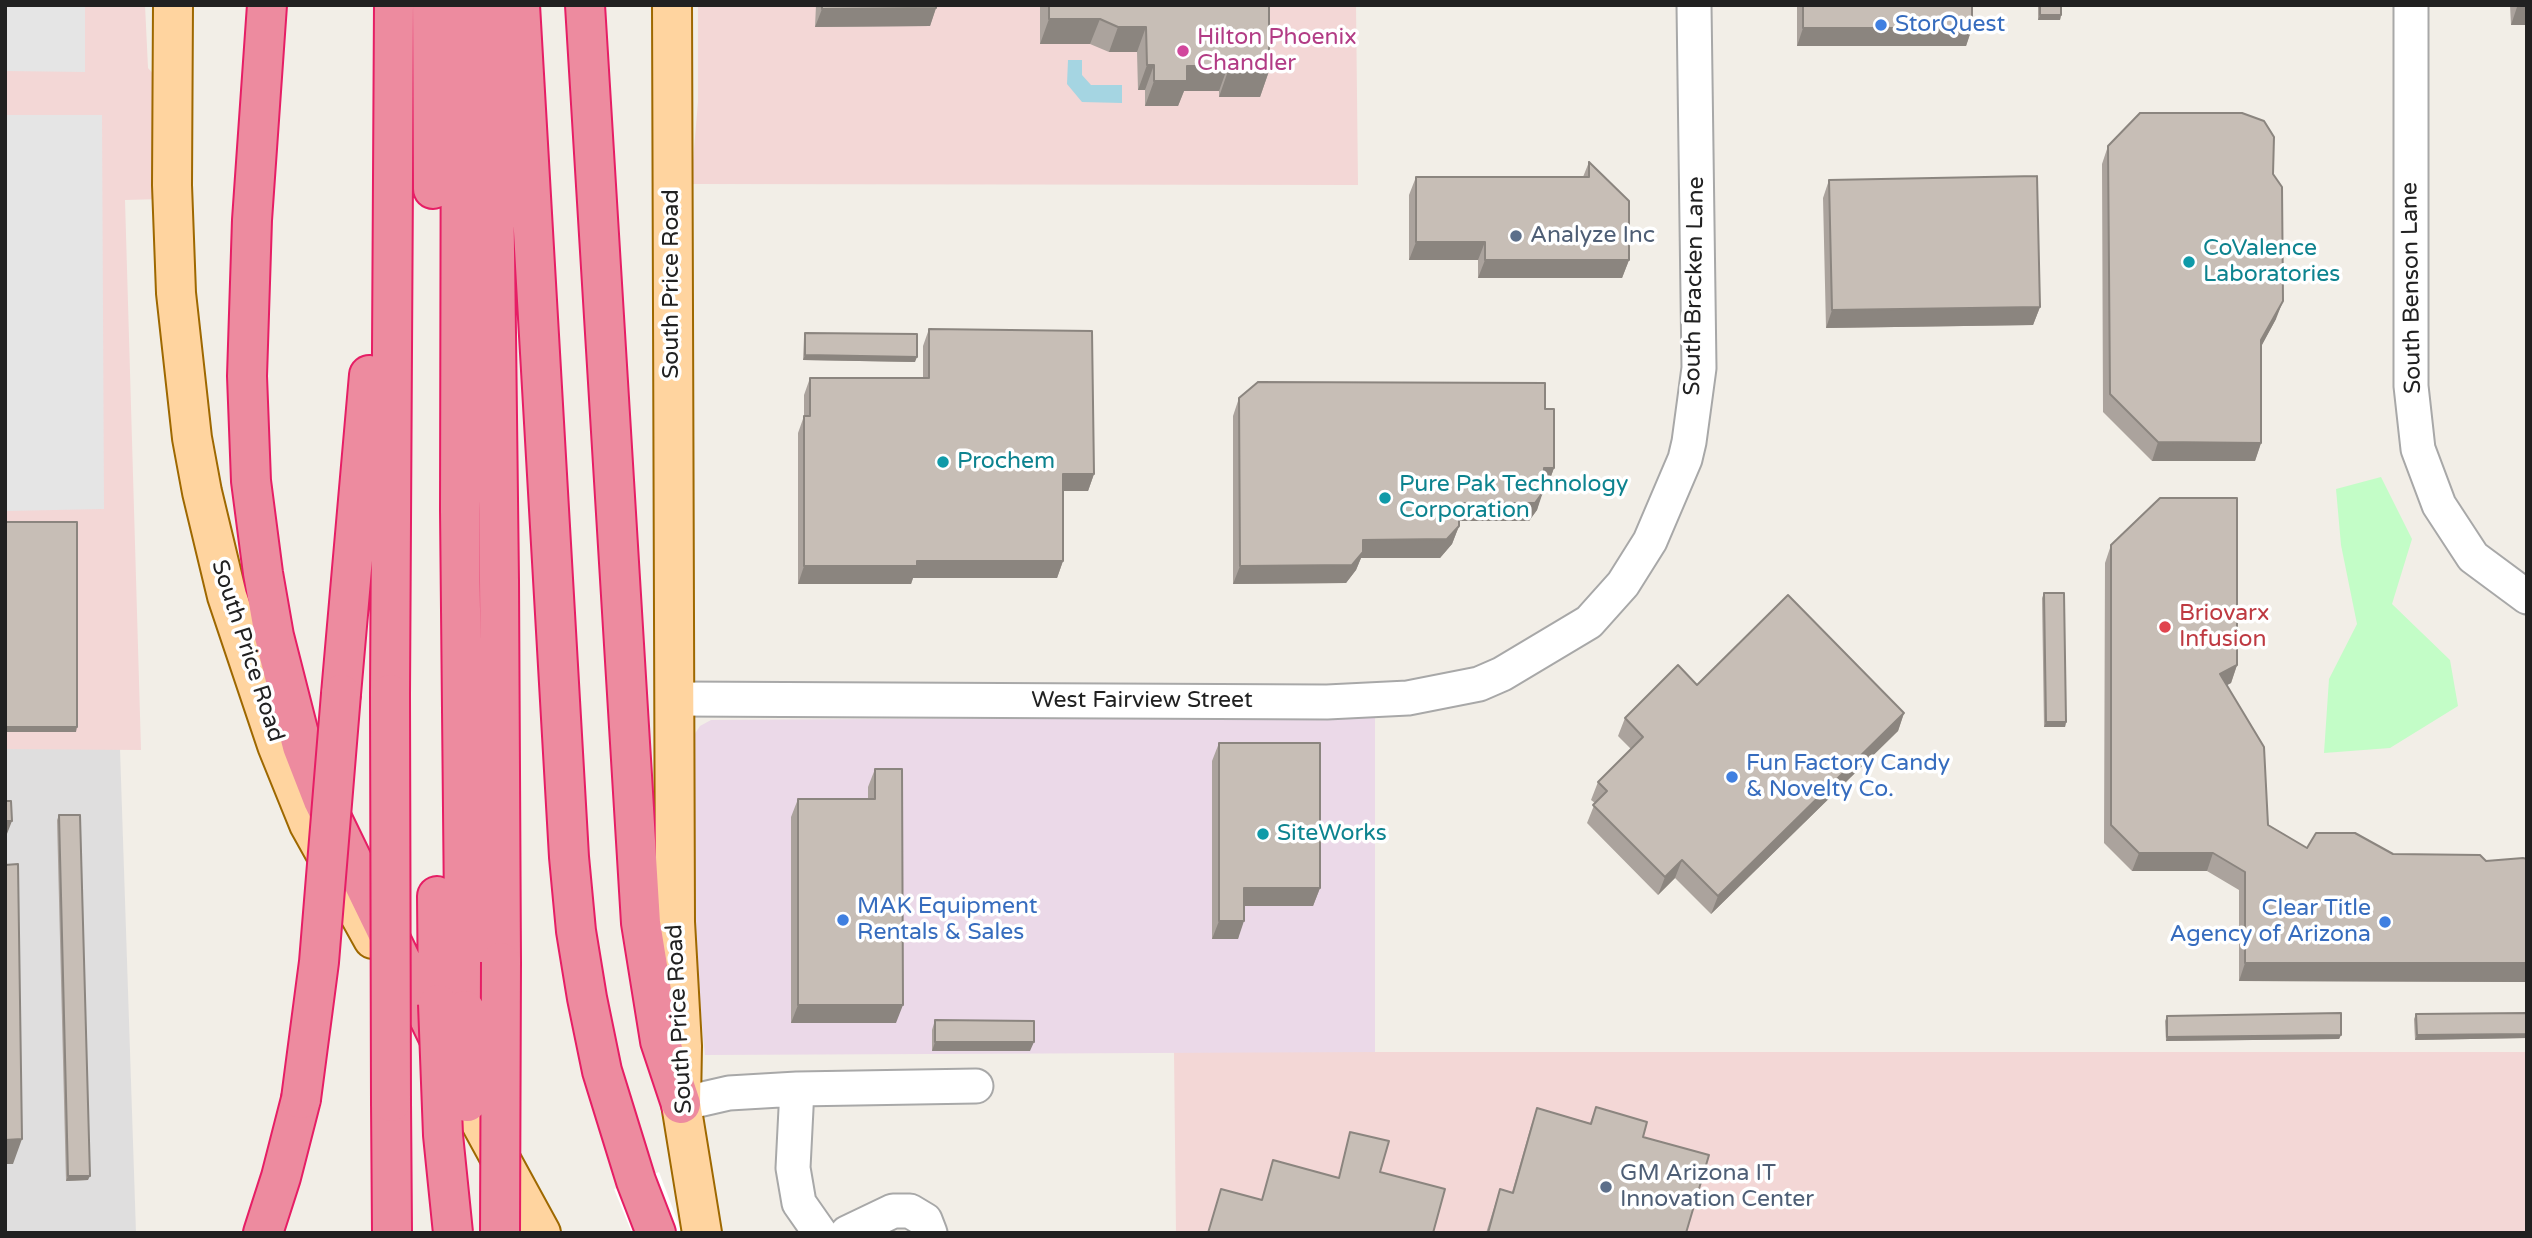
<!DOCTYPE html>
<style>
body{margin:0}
#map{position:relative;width:2532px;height:1238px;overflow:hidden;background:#f2eee7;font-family:"Varela Round",sans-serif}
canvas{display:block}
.frame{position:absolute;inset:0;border:7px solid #212121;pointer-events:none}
</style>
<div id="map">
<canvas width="2532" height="1238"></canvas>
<div class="frame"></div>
</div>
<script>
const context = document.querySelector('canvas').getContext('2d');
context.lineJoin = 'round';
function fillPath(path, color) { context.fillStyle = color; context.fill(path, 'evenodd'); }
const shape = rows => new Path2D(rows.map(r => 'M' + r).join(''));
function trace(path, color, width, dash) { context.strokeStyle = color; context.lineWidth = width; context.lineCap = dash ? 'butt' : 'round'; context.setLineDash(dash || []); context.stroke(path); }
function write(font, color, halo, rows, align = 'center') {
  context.font = font + ' "Varela Round",sans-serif'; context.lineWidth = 7; context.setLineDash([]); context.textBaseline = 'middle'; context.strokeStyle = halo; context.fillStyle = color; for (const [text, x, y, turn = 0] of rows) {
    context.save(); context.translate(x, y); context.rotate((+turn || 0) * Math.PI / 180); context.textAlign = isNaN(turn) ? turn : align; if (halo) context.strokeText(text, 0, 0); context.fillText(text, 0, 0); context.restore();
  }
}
const residential = shape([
 [5,749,120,749,136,1233,5,1233]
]);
const commercial = shape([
 [5,5,145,5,148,68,159,80,161,199,125,200,141,750,5,749],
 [698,5,1356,5,1358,185,691,184,698,102],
 [1174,1052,2527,1052,2527,1233,1176,1233]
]);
const industrial = shape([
 [1375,716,1375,1052,705,1055,699,994,691,845,692,738,700,726,711,720]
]);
const park = shape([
 [2381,477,2412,539,2392,604,2450,660,2458,706,2390,748,2324,753,2329,679,2357,624,2341,545,2336,489]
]);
const parking = shape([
 [5,5,85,5,85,72,5,71],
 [5,115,102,115,104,509,5,511]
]);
const water = shape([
 [1068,60,1082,60,1082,75,1091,85,1122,85,1122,103,1082,102,1067,84]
]);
const pier = shape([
 [659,1172,682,1233,632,1233,614,1189]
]);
const minor = shape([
 [2411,5,2411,386,2418,449,2439,505,2473,557,2527,597],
 [676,699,1327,702,1408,698,1479,684,1502,674,1589,622,1623,584,1650,541,1685,459,1689,442,1699,368,1694,5],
 [797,1089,793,1168,799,1203,820,1233],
 [681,1104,729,1093,797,1089,976,1086],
 [847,1233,893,1211,910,1211,925,1220,930,1233]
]);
const major = shape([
 [173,5,172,185,176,293,192,438,202,492,227,596,277,745,309,824,373,939],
 [672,5,675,922,682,1046,681,1104,702,1233],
 [453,1072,541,1233]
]);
const highway = shape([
 [267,5,252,220,247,376,251,481,263,573,274,636,302,746,323,800,443,1047],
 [432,5,433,189],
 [461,5,460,510,465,1010],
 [492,5,499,581,501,962],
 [520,5,569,857,576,931,587,998,602,1071,636,1181,656,1233],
 [585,5,641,923,660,1041,681,1104],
 [341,694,369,375],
 [390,694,394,5],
 [437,896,438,1004],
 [391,1102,392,1233],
 [263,1233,281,1177,301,1099]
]);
const highwayBridge = shape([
 [390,694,391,1102],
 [438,1004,443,1135,453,1233],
 [465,1010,467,1102],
 [301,1099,319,962,341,694],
 [500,1233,501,962]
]);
const wall = shape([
 [816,5,936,5,936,8,930,26,815,27],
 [1040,5,1269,5,1269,71,1260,97,1219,97,1219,91,1184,91,1178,106,1145,106,1145,90,1138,90,1137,52,1109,52,1090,44,1040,44],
 [1797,5,1972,5,1972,28,1966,46,1797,46],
 [2038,5,2061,5,2061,15,2060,20,2038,20],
 [2510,5,2527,5,2527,25,2511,25],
 [2108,146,2273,174,2276,319,2261,346,2261,443,2255,461,2152,461,2103,412,2102,164],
 [1589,162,1629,260,1622,278,1478,278,1478,260,1409,260,1409,195,1416,177,1583,177],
 [1829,180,2040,307,2033,325,1826,328,1823,198],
 [929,329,1094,474,1088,491,1063,491,1063,561,1057,578,913,578,911,584,798,584,798,433,804,416,804,395,810,378,923,378,923,346],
 [805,333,915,362,803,360,804,337],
 [1239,398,1545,409,1554,468,1547,487,1543,487,1537,510,1529,521,1459,521,1459,526,1452,544,1440,558,1361,558,1356,570,1346,583,1233,584,1233,416],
 [2111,545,2237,665,2231,683,2227,685,2268,825,2307,848,2486,861,2527,859,2527,982,2239,981,2239,890,2207,871,2132,871,2104,843,2105,563],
 [2044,593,2066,722,2065,727,2044,727,2042,598],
 [1697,685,1904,713,1898,731,1711,914,1675,878,1658,895,1587,823,1595,803,1591,800,1598,782,1631,749,1618,736,1625,718],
 [1219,743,1320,888,1313,906,1244,906,1238,939,1212,939,1212,761],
 [875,769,896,1023,791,1023,791,817,798,799,868,799,868,787],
 [59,815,88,1180,66,1181,57,820],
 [2527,1013,2527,1038,2415,1040,2414,1019,2416,1014],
 [2167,1016,2341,1035,2339,1039,2166,1041,2165,1021],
 [935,1020,1030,1051,932,1051,932,1030],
 [1596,1107,1643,1137,1686,1233,1486,1233,1500,1189,1512,1192,1531,1126,1537,1108,1590,1123]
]);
const shadedWall = shape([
 [2517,7,2527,7,2527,25,2511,25],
 [936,8,930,26,815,27,822,9],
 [2040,15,2061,15,2060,20,2038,20],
 [1049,19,1100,19,1090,44,1040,44],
 [1118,27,1146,27,1137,52,1109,52],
 [1803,28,1972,28,1966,46,1797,46],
 [1147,65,1154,65,1145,90,1138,90],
 [1187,66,1228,66,1219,91,1184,91,1178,106,1145,106,1154,81],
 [1228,71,1269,71,1260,97,1219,97],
 [1416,242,1485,242,1478,260,1409,260],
 [1485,260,1629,260,1622,278,1478,278],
 [2283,301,2276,319,2255,358,2261,340],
 [2040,307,2033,325,1826,328,1832,310],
 [805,355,917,357,915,362,803,360],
 [2158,442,2261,443,2255,461,2152,461],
 [1544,468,1554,468,1547,487,1537,487],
 [1063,474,1094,474,1088,491,1057,491],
 [1543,492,1537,510,1529,521,1453,521,1459,503],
 [1459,526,1452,544,1440,558,1361,558,1356,570,1346,583,1233,584,1240,566,1363,540],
 [917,561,1063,561,1057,578,913,578,911,584,798,584,804,566],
 [2237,665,2231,683,2214,692,2220,674],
 [1904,713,1898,731,1711,914,1718,896],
 [2046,722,2066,722,2065,727,2044,727],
 [5,727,77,727,76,732,5,732],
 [5,821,12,821,5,839],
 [2139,853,2213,853,2207,871,2132,871],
 [1682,860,1675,878,1658,895,1665,877],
 [1244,888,1320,888,1313,906,1238,906],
 [1219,921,1244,921,1238,939,1212,939],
 [2245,963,2527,963,2527,982,2239,981],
 [798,1005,903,1005,896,1023,791,1023],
 [2527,1034,2527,1038,2415,1040,2417,1035],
 [2341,1035,2339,1039,2166,1041,2167,1037],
 [935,1042,1034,1042,1030,1051,932,1051],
 [22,1139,13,1164,5,1164,5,1140],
 [68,1176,90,1176,88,1180,66,1181]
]);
const building = shape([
 [822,5,936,5,936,8,822,9,822,5],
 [1049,5,1269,5,1269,71,1228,71,1228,66,1187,66,1187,81,1154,81,1154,65,1147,65,1146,27,1118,27,1100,19,1049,19,1049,5],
 [1803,5,1972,5,1972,28,1803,28,1803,5],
 [2040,5,2061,5,2061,15,2040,15,2040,5],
 [2140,113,2242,113,2264,121,2274,137,2273,174,2282,187,2283,301,2261,340,2261,443,2158,442,2110,394,2108,146,2140,113],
 [1589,162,1629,201,1629,260,1485,260,1485,242,1416,242,1416,177,1589,177,1589,162],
 [2037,176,2040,307,1832,310,1829,180,2037,176],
 [929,329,1092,331,1094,474,1063,474,1063,561,917,561,917,566,804,566,804,416,810,416,810,378,929,378,929,329],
 [805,333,917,334,917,357,805,355,805,333],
 [1258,382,1545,383,1545,409,1554,409,1554,468,1544,468,1543,492,1535,503,1459,503,1459,526,1447,539,1363,540,1363,552,1352,565,1240,566,1239,398,1258,382],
 [2160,498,2237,498,2237,665,2220,674,2264,747,2268,825,2307,848,2316,833,2355,833,2393,854,2480,855,2486,861,2523,858,2527,859,2527,963,2245,963,2245,872,2213,853,2139,853,2111,825,2111,545,2160,498],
 [5,522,77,522,77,727,5,727,5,522],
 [2044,593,2064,593,2066,722,2046,722,2044,593],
 [1788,595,1904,713,1718,896,1682,860,1665,877,1593,805,1607,791,1598,782,1643,737,1625,718,1678,665,1697,685,1788,595],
 [1219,743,1320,743,1320,888,1244,888,1244,921,1219,921,1219,743],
 [875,769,902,769,903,1005,798,1005,798,799,875,799,875,769],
 [5,801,11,801,12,821,5,821,5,801],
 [59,815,80,815,90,1176,68,1176,59,815],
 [18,864,22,1139,5,1140,5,865,18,864],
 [2341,1013,2341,1035,2167,1037,2167,1016,2341,1013],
 [2527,1013,2527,1034,2417,1035,2416,1014,2527,1013],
 [935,1020,1034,1021,1034,1042,935,1042,935,1020],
 [1596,1107,1647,1122,1643,1137,1709,1155,1686,1233,1488,1233,1500,1189,1513,1193,1537,1108,1591,1124,1596,1107],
 [1350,1132,1389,1141,1380,1172,1445,1189,1433,1233,1208,1233,1221,1189,1262,1200,1273,1160,1339,1178,1350,1132]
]);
const markers = [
 [1881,25,7,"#3f7fe0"],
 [1183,51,7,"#d1479c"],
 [1516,236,7,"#5c6f8a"],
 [2189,262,7,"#0f9aa8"],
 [943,462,7,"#0f9aa8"],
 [1385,498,7,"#0f9aa8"],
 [2165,627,7,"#e0444e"],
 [1732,777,7,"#3f7fe0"],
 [1263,834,7,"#0f9aa8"],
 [843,920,7,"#3f7fe0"],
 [2385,922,7,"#3f7fe0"],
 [1606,1187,7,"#5c6f8a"]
];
const shopNames = [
 ["StorQuest",1895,25],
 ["Fun Factory Candy",1746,764],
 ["& Novelty Co.",1746,790],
 ["MAK Equipment",857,907],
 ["Rentals & Sales",857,933],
 ["Clear Title",2371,909,"right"],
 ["Agency of Arizona",2371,935,"right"]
];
const hotelNames = [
 ["Hilton Phoenix",1197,38],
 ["Chandler",1197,64]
];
const serviceNames = [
 ["Analyze Inc",1530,236],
 ["GM Arizona IT",1620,1174],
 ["Innovation Center",1620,1200]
];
const cultureNames = [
 ["CoValence",2203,249],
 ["Laboratories",2203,275],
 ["Prochem",957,462],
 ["Pure Pak Technology",1399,485],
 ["Corporation",1399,511],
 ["SiteWorks",1277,834]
];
const streetNames = [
 ["South Price Road",672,284,-90],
 ["South Bracken Lane",1695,286,-89],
 ["South Benson Lane",2412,288,-91],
 ["South Price Road",247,651,72],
 ["West Fairview Street",1142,701],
 ["South Price Road",680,1019,-93]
];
const healthNames = [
 ["Briovarx",2179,614],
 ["Infusion",2179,640]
];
fillPath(residential, '#dfdede');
fillPath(commercial, '#f3d7d6');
fillPath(industrial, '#ebd9e8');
fillPath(park, '#c3fdc7');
fillPath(parking, '#e5e5e5');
fillPath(water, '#a5d5e2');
fillPath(pier, '#fff');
trace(minor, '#a8a8a8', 37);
trace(major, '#9e6800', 42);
trace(highway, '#e61e65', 42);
trace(minor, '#fff', 33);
trace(major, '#ffd49f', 38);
trace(highway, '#ed8b9f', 38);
trace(highwayBridge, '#e61e65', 42, []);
trace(highwayBridge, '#ed8b9f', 38);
fillPath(wall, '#aba39d');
fillPath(shadedWall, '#8b857f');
fillPath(building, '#c7beb6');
trace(building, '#8b857f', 2);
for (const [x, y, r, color] of markers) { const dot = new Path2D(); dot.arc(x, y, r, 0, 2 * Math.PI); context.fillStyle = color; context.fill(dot); trace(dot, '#fff', 2.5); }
write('23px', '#366cbe', '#fff', shopNames, 'left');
write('23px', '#b23c85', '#fff', hotelNames, 'left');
write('23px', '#4e5e75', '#fff', serviceNames, 'left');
write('23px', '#0d838f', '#fff', cultureNames, 'left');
write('23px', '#212121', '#fff', streetNames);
write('23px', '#be3a42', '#fff', healthNames, 'left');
</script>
